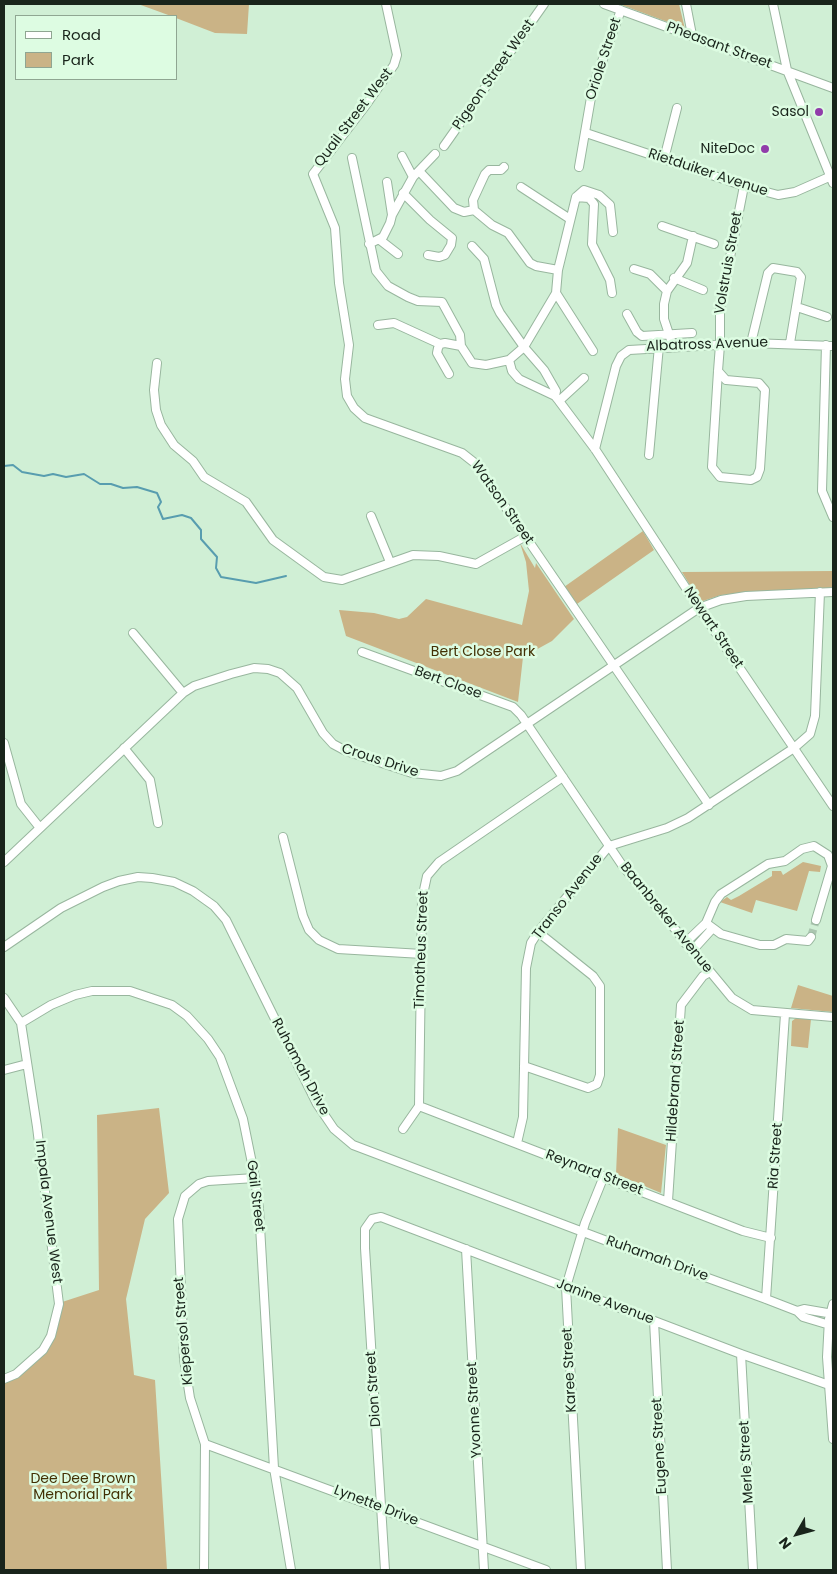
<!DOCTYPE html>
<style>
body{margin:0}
#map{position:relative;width:837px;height:1574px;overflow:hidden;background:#d0efd5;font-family:Poppins,sans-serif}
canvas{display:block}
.frame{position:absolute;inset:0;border:5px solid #19241b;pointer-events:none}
.legend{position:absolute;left:15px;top:15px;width:162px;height:65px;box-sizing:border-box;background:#ddfce2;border:1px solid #8fa692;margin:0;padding:6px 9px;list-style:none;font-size:15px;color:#19241b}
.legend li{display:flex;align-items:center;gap:10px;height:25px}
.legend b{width:25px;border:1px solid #8fa692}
.north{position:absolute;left:772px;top:1509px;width:50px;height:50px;-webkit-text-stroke:4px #ddfce2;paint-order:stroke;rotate:232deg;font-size:14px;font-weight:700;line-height:20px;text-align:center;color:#19241b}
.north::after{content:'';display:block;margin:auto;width:18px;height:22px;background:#19241b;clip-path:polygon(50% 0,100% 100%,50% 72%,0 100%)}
</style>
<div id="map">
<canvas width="837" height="1574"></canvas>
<div class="frame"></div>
<ul class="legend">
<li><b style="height:6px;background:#fff"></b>Road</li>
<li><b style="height:14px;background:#cab386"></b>Park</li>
</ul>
<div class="north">N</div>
</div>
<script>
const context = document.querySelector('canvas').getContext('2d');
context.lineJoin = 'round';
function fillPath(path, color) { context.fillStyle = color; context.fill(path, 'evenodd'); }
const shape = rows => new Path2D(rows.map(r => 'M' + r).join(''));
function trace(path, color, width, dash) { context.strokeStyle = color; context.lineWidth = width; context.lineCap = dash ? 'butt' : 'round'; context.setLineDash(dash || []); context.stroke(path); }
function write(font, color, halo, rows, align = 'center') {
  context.font = font + ' Poppins,sans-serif'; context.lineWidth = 5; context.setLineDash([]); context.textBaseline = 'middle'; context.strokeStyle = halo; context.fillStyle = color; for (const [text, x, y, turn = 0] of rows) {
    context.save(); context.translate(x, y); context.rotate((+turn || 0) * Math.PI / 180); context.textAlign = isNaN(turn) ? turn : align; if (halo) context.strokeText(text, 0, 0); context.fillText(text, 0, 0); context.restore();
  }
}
const green = shape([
 [138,4,249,4,247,34,215,33,176,18,176,16,171,16],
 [619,4,679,4,685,29,665,21],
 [643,531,654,550,577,604,564,587],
 [520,543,535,568,536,563,574,619,552,641,523,657,518,702,346,636,339,610,374,613,399,619,407,617,426,599,522,625,529,591,526,562],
 [833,571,833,588,831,589,721,595,700,602,682,572],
 [803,862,821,866,820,872,809,871,797,911,756,900,752,913,720,902,727,897,731,900,739,896,772,876,772,871,781,871,783,875],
 [798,985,833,996,833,1012,791,1008],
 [799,1016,811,1019,808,1048,791,1046,792,1021],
 [159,1108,169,1193,145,1219,126,1299,134,1375,155,1380,167,1570,4,1570,4,1383,14,1379,38,1357,51,1331,59,1303,99,1290,97,1115],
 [618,1128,666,1145,661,1193,616,1174]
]);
const stream = shape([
 [4,466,13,465,22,472,44,476,53,474,66,477,84,474,100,484,111,484,123,488,137,487,157,493,161,502,158,507,163,519,182,515,191,518,201,530,201,539,217,557,216,568,221,577,256,583,286,576]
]);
const minorTunnel = shape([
 [811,937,816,920]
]);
const minor = shape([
 [386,4,397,55,394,65,366,105,313,174,335,228,339,283,349,345,345,379,347,396,354,408,365,418,462,453,476,464,709,805],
 [604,4,833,88],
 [686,4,692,35],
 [773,4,787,70,833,183],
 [586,133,744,186,778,195,795,192,829,177],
 [444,146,544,4],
 [402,156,413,177],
 [352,158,376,271,388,286,408,297,418,301,442,302,460,335,461,346,472,363,486,365,509,360,524,347,556,293,558,270],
 [664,159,677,108],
 [579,167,593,86,621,10],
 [419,171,454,208,464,212,474,210,492,225,508,233,530,263,536,266,558,270,576,197,584,190,599,195,610,205,613,232],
 [521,187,570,219],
 [403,193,430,220,452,238,451,245,445,255,439,257,428,255],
 [576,197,589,198,594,204,592,244,610,280,612,293],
 [474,210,473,200,485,174,489,170,501,170,504,167],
 [392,215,413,177,435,154],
 [662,226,714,244],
 [380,240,398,254],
 [369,244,383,237,390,223,392,215,387,182],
 [472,246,484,259,496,305,500,313,524,347,544,370,556,391,555,396,559,401,595,449,699,608,833,806],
 [634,269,650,274,667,291],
 [674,278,703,290],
 [556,293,593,351],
 [797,307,827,317],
 [627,314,637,332,642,336,692,333],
 [378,325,394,323,440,344],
 [751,343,768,273,773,268,797,272,801,277,790,343],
 [826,345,822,491,833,517],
 [673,346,664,319,664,304,667,291,687,263,693,236],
 [509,360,512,371,519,379,555,396],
 [157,363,154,390,156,410,161,425,174,445,193,461,204,477,246,502,273,540,324,577,342,580,413,555,439,556,476,564,526,536],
 [718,371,726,380,759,383,765,390,760,469,757,477,751,480,720,477,712,467,718,371,720,345,720,308,744,186],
 [449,374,437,353,438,348,440,344,445,343,461,346],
 [559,401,584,378],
 [595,449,616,366,621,356,629,350,751,343,833,346],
 [649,455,659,346],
 [371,516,390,562],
 [133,633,183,693],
 [362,652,513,707,521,715,622,865,732,998,752,1010,833,1017],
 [4,743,21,804,40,828],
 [124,748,150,780,158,823],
 [283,837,303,916,309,930,319,940,338,949,422,954],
 [4,862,183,693,194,686,231,674,254,668,268,669,280,673,297,688,323,733,333,744,346,751,412,773,441,776,457,771,699,608,721,600,746,596,833,592],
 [811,937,808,941,786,939,774,945,760,945,721,934,706,923,715,902,721,894,768,864,785,861,802,849,814,846,828,855,832,866,816,920],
 [685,943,706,923],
 [4,947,61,908,103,887,119,881,138,877,152,878,174,882,193,891,214,906,226,920,317,1104,334,1129,353,1145,636,1252,766,1299,797,1311,803,1317,833,1326],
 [692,951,712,929],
 [4,998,21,1023,37,1127,59,1304,51,1336,43,1350,16,1374,4,1379],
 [21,1023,51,1005,75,995,92,991,130,991,172,1005,187,1016,208,1039,220,1057,243,1119,255,1178,259,1209,274,1468,291,1570],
 [524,1066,588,1088,597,1084,600,1075,600,986,593,976,538,932],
 [4,1070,27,1064],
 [419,1106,743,1231,771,1238],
 [403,1129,419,1106,422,899,427,876,439,862,563,777],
 [517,1143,523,1117,526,968,531,943,538,932,609,846,667,828,688,818,794,748,810,734,815,716,820,592],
 [668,1201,681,1005,703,976,710,972],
 [466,1249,484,1570],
 [766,1299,785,1014],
 [833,1304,829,1319,827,1357,833,1439],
 [797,1311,804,1309,833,1314],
 [654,1321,667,1570],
 [741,1354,753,1570],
 [205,1444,546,1570],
 [204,1570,205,1444,190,1398,184,1359,178,1219,185,1196,199,1184,208,1181,255,1178],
 [385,1570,365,1248,365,1229,372,1219,381,1217,741,1354,829,1385],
 [581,1570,566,1287,585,1223,604,1176]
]);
const markers = [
 [819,112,5,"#913caa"],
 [765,149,5,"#913caa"]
];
const streetNames = [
 ["Pheasant Street",719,46,20],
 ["Oriole Street",604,59,-72],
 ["Pigeon Street West",494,75,-55],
 ["Quail Street West",354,118,-53],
 ["Rietduiker Avenue",708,173,18],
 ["Volstruis Street",729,263,-80],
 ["Albatross Avenue",707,345,-2],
 ["Watson Street",502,503,55],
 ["Newart Street",713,628,56],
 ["Bert Close",448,683,20],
 ["Crous Drive",380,761,18],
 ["Transo Avenue",568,897,-52],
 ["Baanbreker Avenue",666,918,51],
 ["Timotheus Street",422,950,-88],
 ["Ruhamah Drive",300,1067,62],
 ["Hildebrand Street",676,1081,-86],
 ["Ria Street",776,1156,-86],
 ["Reynard Street",594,1173,21],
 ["Gail Street",255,1196,83],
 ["Impala Avenue West",48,1212,83],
 ["Ruhamah Drive",657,1259,20],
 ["Janine Avenue",605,1302,21],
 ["Kiepersol Street",184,1331,-95],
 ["Karee Street",570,1370,-93],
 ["Dion Street",374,1389,-94],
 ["Yvonne Street",475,1410,-93],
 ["Eugene Street",660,1446,-93],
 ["Merle Street",747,1462,-93],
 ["Lynette Drive",376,1506,21]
];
const poiNames = [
 ["Sasol",809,112],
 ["NiteDoc",755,149]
];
const parkNames = [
 ["Bert Close Park",483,652],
 ["Dee Dee Brown",83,1479],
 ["Memorial Park",83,1495]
];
fillPath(green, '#cab386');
trace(stream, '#589daf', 2);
trace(minorTunnel, '#abc6b0', 8, [8, 4]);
trace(minor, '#98b69e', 10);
trace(minor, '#fff', 8);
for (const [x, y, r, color] of markers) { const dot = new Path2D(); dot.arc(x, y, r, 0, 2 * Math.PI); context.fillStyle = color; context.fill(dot); trace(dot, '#ddfce2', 2); }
write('14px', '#19241b', '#ddfce2', streetNames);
write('14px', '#19241b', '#ddfce2', poiNames, 'right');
write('14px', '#422f03', '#ddfce2', parkNames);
</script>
